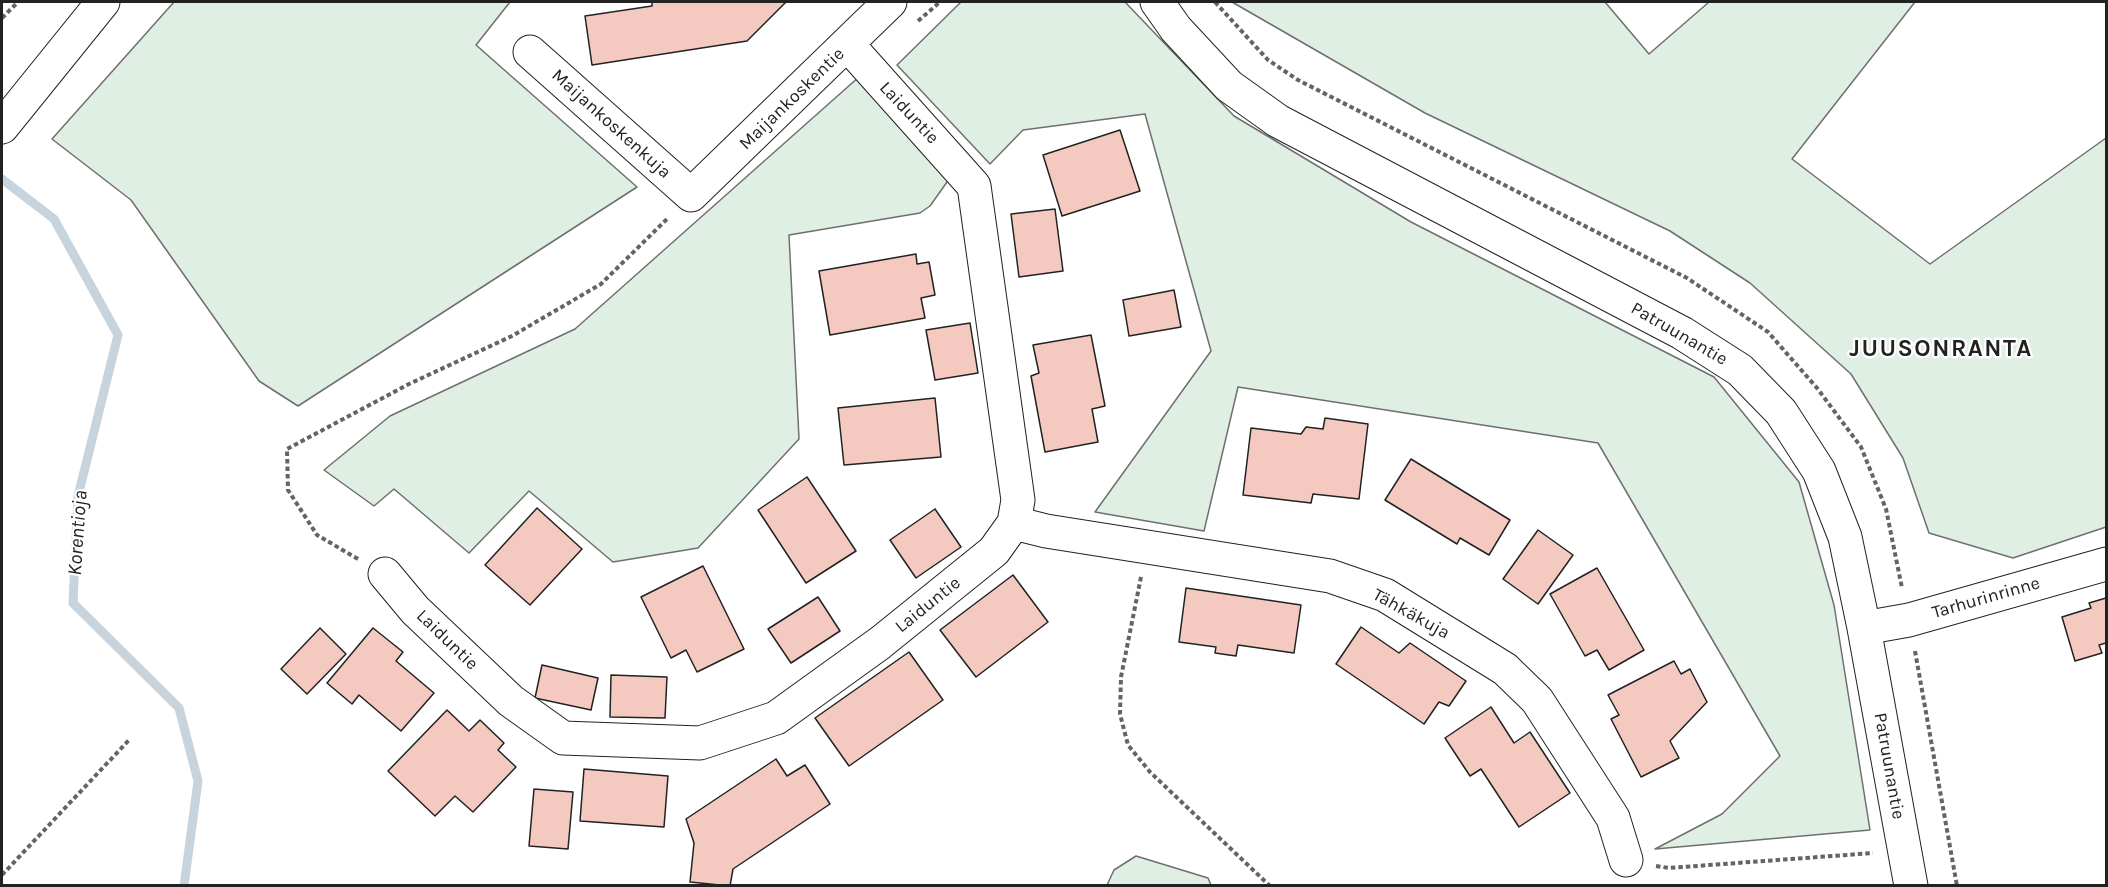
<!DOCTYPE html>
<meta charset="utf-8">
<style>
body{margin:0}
#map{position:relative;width:2108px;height:887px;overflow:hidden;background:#fff;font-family:Karla,sans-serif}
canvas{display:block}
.frame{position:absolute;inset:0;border:3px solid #222;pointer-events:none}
</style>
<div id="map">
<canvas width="2108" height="887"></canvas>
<div class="frame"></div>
</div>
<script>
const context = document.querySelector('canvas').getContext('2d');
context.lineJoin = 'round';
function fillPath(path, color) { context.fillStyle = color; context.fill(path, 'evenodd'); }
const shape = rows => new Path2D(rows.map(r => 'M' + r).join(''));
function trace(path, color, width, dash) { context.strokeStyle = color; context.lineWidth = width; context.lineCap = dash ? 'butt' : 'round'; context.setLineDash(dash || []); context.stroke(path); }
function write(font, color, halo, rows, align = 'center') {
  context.font = font + ' Karla,sans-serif'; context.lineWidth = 4.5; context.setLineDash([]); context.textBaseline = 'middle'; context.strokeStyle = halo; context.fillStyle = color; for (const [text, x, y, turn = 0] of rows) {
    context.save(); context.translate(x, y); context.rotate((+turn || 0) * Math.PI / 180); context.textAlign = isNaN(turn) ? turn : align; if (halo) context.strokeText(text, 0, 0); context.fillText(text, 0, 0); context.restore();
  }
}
const green = shape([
 [174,2,510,2,476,45,637,187,298,406,259,381,131,200,52,139,174,2],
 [961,2,1125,2,1234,116,1411,222,1714,377,1799,482,1834,605,1870,830,1655,849,1722,814,1780,756,1598,443,1238,387,1204,531,1095,512,1211,351,1145,114,1023,130,990,164,897,65,961,2],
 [1232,2,1605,2,1649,54,1709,2,1915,2,1792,159,1930,264,2106,138,2106,527,2013,558,1929,533,1903,458,1851,374,1750,283,1670,231,1425,113,1232,2],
 [860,76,952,175,930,206,920,213,789,235,799,439,698,548,613,562,529,491,469,553,394,489,374,506,324,470,390,416,575,329,860,76],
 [1136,856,1208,878,1211,885,1107,885,1114,870,1136,856]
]);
const stream = shape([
 [2,179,54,219,118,335,78,496,73,603,179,708,198,781,184,886]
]);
const building = shape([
 [652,2,786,2,747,41,592,65,585,16,652,6,652,2],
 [1120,130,1140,191,1062,216,1043,155,1120,130],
 [1055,209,1063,271,1019,277,1011,214,1055,209],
 [916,254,917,264,929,262,935,295,921,298,925,318,830,335,819,271,916,254],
 [1174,290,1181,327,1129,336,1123,300,1174,290],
 [970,323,978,373,935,380,926,330,970,323],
 [1091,335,1105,406,1092,409,1098,442,1045,452,1031,376,1039,373,1033,345,1091,335],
 [935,398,941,457,844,465,838,408,935,398],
 [1325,418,1368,424,1359,499,1313,494,1311,503,1243,495,1251,428,1301,434,1306,427,1323,429,1325,418],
 [1411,459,1510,520,1489,555,1460,538,1457,544,1385,500,1411,459],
 [807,477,856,551,806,583,758,510,807,477],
 [537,508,582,549,530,605,485,565,537,508],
 [935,509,961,547,916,578,890,540,935,509],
 [1538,530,1573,555,1538,604,1503,579,1538,530],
 [703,566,744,649,697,672,686,650,671,658,641,597,703,566],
 [1597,568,1644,650,1609,670,1597,650,1585,656,1550,594,1597,568],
 [1013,575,1048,622,976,677,940,630,1013,575],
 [1186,588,1301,605,1294,653,1238,645,1236,656,1215,653,1216,647,1179,642,1186,588],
 [818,597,840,631,791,663,768,629,818,597],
 [2106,598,2106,643,2099,645,2102,653,2075,661,2062,617,2091,608,2089,603,2106,598],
 [1361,627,1399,653,1410,643,1466,681,1449,706,1439,702,1424,724,1336,664,1361,627],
 [320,628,346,654,307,694,281,669,320,628],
 [373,628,403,652,396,661,434,693,401,731,359,695,352,704,327,683,373,628],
 [909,652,943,700,849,766,815,718,909,652],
 [1674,661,1681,674,1690,669,1707,702,1670,741,1679,758,1641,777,1611,719,1619,715,1608,695,1674,661],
 [542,665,598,678,591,710,535,698,542,665],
 [611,675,667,677,665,718,610,717,611,675],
 [1491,707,1514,743,1530,732,1570,793,1519,827,1481,769,1470,776,1445,738,1491,707],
 [447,710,469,731,480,720,504,743,498,750,516,767,473,812,455,796,435,816,388,771,447,710],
 [776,759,787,776,805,765,830,804,733,869,730,886,690,882,694,843,686,819,776,759],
 [584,769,668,776,664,827,580,821,584,769],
 [534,789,573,792,568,849,529,846,534,789]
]);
const path = shape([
 [1215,2,1268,60,1298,80,1687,278,1768,332,1817,388,1861,447,1886,509,1902,588],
 [2,18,18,2],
 [918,21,940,2],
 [358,559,317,535,288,490,287,449,409,384,512,336,601,284,669,217],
 [1141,577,1121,677,1120,714,1128,745,1150,772,1270,886],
 [1915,651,1957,886],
 [1656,866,1669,868,1873,853],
 [2,875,129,740]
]);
const minor = shape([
 [1157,2,1176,29,1229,86,1278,121,1682,333,1740,370,1781,412,1819,471,1845,537,1864,628,1911,886],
 [530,52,691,195,890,2],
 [1014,523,1046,531,1330,576,1385,595,1505,669,1537,700,1613,818,1626,860],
 [385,574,415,610,511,701,563,738,700,743,776,718,880,643,994,551,1014,523,1018,500,974,186,848,45],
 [1864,628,1909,620,2106,564]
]);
const major = shape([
 [2,127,103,2]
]);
const streetNames = [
 ["Maijankoskentie",792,99,-44],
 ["Laiduntie",909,113,47],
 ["Maijankoskenkuja",611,124,42],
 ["Patruunantie",1679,334,30],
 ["Tarhurinrinne",1986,598,-16],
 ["Laiduntie",928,605,-39],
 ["Tähkäkuja",1411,614,29],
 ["Laiduntie",447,640,44],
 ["Patruunantie",1889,766,80]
];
const waterNames = [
 ["Korentioja",78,533,-86]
];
const districtNames = [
 ["JUUSONRANTA",1941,349]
];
fillPath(green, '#e0efe3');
trace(green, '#6f6f6f', 1.5);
trace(stream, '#c7d3dd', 9);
fillPath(building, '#f3c9c0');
trace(building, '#222', 1.5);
trace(minor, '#222', 35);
trace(major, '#222', 35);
trace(path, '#646464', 4, [4.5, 3]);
trace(minor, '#fff', 33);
trace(major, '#fff', 33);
write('18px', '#222', '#fff', streetNames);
write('italic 20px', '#222', '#fff', waterNames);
context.letterSpacing = '1.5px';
write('bold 24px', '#222', '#fff', districtNames);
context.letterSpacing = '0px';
</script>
